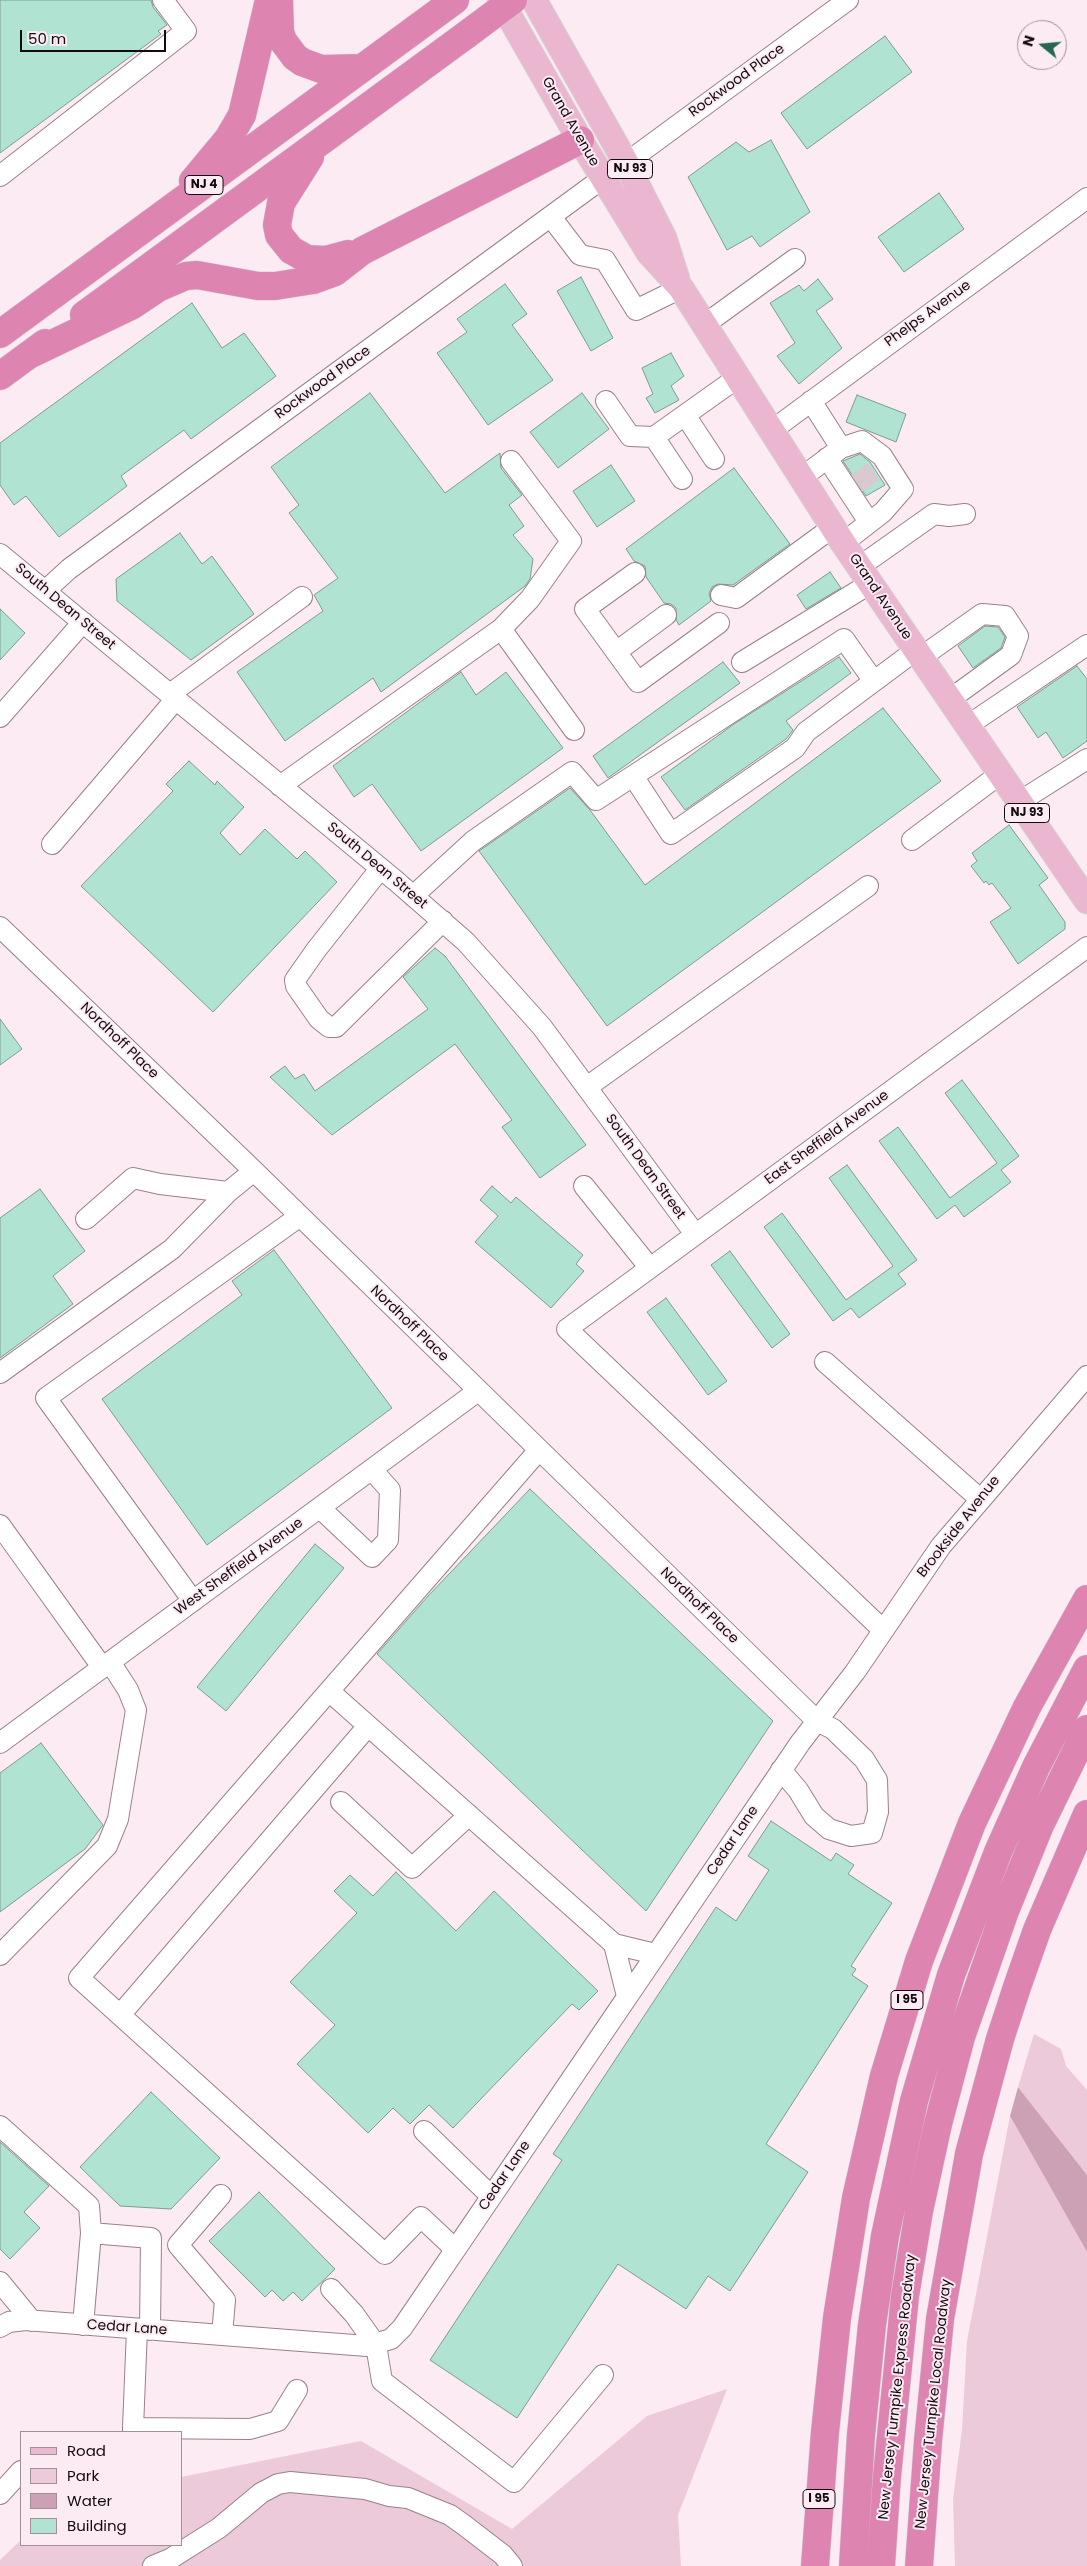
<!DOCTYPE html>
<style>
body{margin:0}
#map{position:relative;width:1087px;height:2566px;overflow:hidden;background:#fdebf3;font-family:Poppins,sans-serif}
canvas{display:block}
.legend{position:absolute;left:20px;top:2431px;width:162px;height:115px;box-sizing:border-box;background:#fdebf3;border:1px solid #9f9197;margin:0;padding:6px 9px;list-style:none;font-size:15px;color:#120a0e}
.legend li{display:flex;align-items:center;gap:10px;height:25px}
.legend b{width:25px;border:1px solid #9f9197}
.north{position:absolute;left:1017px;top:20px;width:50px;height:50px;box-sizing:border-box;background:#fdebf3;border:1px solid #9f9197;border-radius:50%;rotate:287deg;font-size:14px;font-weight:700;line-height:20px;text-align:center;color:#120a0e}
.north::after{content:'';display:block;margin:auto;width:18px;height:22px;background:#246554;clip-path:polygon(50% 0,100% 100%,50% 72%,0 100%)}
.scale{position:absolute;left:20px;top:30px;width:146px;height:22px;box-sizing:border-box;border:2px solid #120a0e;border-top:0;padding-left:6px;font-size:15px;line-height:18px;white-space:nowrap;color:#120a0e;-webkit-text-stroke:4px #fdebf3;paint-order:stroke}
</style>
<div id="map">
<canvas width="1087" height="2566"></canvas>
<ul class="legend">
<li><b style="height:6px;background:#ebb6d0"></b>Road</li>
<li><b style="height:14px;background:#eccad9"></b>Park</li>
<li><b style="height:14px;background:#cda1b5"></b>Water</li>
<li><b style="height:14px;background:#b0e3d2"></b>Building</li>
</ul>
<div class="north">N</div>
<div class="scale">50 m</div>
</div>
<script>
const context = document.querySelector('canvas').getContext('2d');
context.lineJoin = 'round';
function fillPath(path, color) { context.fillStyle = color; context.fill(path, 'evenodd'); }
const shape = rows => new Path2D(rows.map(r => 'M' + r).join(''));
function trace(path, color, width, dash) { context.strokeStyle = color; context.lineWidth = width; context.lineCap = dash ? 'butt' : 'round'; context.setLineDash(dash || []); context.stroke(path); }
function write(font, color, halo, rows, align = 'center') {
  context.font = font + ' Poppins,sans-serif'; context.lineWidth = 4; context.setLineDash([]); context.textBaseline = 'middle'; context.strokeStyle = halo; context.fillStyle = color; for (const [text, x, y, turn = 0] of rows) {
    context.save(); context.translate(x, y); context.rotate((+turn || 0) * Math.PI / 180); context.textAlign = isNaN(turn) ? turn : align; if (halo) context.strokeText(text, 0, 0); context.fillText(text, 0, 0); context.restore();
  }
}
const green = shape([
 [1034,2034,1061,2049,1066,2066,1087,2090,1087,2175,1018,2087],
 [1010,2116,1087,2252,1087,2566,955,2566,953,2499,962,2430,967,2341],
 [727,2389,678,2515,681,2566,0,2566,0,2560,21,2540,21,2545,181,2545,181,2477,361,2441,512,2529,647,2416]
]);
const water = shape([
 [1018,2087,1087,2175,1087,2252,1010,2116]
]);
const building = shape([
 [0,0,151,0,153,7,167,25,158,31,161,34,0,153,0,0],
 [885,36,912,72,807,149,781,113,885,36],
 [771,140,810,212,760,247,752,236,727,250,688,177,736,142,749,152,771,140],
 [939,193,964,229,904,272,878,237,939,193],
 [581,277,613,338,591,351,557,291,581,277],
 [818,279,833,299,816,311,842,348,799,384,777,356,795,343,770,303,799,285,804,291,818,279],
 [505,284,527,314,512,325,553,380,488,425,437,353,467,332,457,319,505,284],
 [192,303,222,348,244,333,276,376,191,439,184,430,121,476,127,486,59,537,26,496,14,505,0,485,0,443,192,303],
 [671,353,684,376,671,386,679,400,655,413,646,398,653,394,642,368,671,353],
 [370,393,445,493,500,453,501,468,522,495,509,505,524,526,513,535,533,559,530,579,525,586,381,692,373,678,285,741,237,672,323,611,314,595,338,578,289,513,299,505,271,467,370,393],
 [582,393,609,429,558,468,530,432,582,393],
 [857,395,906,414,896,442,846,422,857,395],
 [860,454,870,462,885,485,866,496,843,461,860,454],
 [611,465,635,501,597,527,573,491,611,465],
 [734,468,790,544,733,585,718,584,712,587,709,593,711,601,679,625,676,620,676,608,671,604,664,603,646,577,645,566,634,561,626,549,734,468],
 [180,533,202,564,212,556,254,614,191,660,117,601,116,579,180,533],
 [830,572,841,588,806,609,797,595,830,572],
 [0,609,25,633,0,660,0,609],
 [985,626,998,627,1005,637,1001,648,973,668,958,646,985,626],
 [839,657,851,673,786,721,793,730,786,739,685,810,661,777,734,724,839,657],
 [723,662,740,683,608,778,593,756,723,662],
 [1077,666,1087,679,1087,741,1063,758,1046,732,1038,738,1017,707,1077,666],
 [461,672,476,695,506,672,563,748,421,851,372,784,354,797,333,766,461,672],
 [883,708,941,781,607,1026,479,851,570,788,590,810,645,885,883,708],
 [189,761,215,785,217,781,244,807,220,833,240,855,265,829,297,859,305,851,337,882,213,1012,81,886,173,791,166,784,189,761],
 [1009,825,1048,878,1039,885,1065,922,1065,929,1018,964,990,922,1011,908,992,883,989,885,986,881,984,883,971,866,977,861,972,853,1009,825],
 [435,948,445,956,586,1145,540,1178,502,1127,512,1120,455,1044,332,1135,270,1077,285,1066,295,1079,304,1074,315,1091,428,1009,403,977,435,948],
 [0,1019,22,1049,0,1065,0,1019],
 [962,1080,1019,1156,1001,1170,1011,1182,964,1217,955,1205,937,1219,879,1141,898,1127,950,1198,997,1163,945,1093,962,1080],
 [847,1165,917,1260,898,1274,906,1284,859,1318,851,1308,833,1321,764,1227,782,1213,846,1300,893,1266,829,1178,847,1165],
 [492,1186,511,1203,516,1197,583,1255,576,1264,584,1271,551,1308,475,1242,498,1216,480,1200,492,1186],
 [40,1189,85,1251,53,1276,73,1304,0,1358,0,1218,40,1189],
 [274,1250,392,1408,207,1545,102,1399,242,1295,232,1281,274,1250],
 [730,1251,790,1334,772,1348,711,1265,730,1251],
 [666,1298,727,1381,708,1395,647,1312,666,1298],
 [530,1489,773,1721,646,1911,377,1654,429,1595,530,1489],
 [315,1544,344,1568,226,1711,197,1687,315,1544],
 [41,1743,103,1825,85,1849,0,1912,0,1773,41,1743],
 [771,1821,831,1861,836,1853,854,1865,848,1874,892,1903,851,1966,856,1969,852,1975,868,1986,766,2144,808,2172,730,2291,708,2276,686,2309,618,2264,517,2418,430,2360,562,2160,553,2154,716,1907,736,1921,769,1870,748,1856,771,1821],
 [396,1872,456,1931,494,1891,598,1991,579,2010,572,2004,453,2128,429,2105,410,2124,393,2108,368,2133,297,2064,335,2025,290,1982,357,1913,334,1891,350,1875,373,1896,396,1872],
 [151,2092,220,2158,171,2209,120,2206,80,2167,151,2092],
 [0,2142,49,2186,24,2212,40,2228,10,2259,0,2249,0,2142],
 [259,2192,335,2269,302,2301,293,2292,283,2301,272,2290,265,2297,209,2241,259,2192]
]);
const minorTunnel = shape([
 [857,483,876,470]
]);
const minor = shape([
 [626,163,848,0],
 [0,176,186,31,163,0],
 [551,217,580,255,605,260,636,310,681,288],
 [704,325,795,259],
 [606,401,630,436,654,437],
 [685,415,714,459],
 [771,431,1087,198],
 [841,448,862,441,882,456,903,489,883,512,843,543],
 [827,458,869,522],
 [801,478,841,448,811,401],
 [682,479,654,437,737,378],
 [0,554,396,881,466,942,542,1027,695,1234],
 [859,567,934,514,949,516,965,514],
 [635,573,585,609,638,682,719,623],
 [45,591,69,569,603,178],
 [721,595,736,598,833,527],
 [501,629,530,599,571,541,511,461],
 [616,652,666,615],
 [920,658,982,614,1005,616,1018,636,1011,655,949,700],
 [742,662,871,583],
 [170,694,302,597],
 [0,717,83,622],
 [967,726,1087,645],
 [633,776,671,834,795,748,806,732,916,650],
 [280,786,501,629,574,730],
 [1019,802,1087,759],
 [912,840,1000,774],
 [52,844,176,699],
 [380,869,316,950,295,980,296,986,319,1019,329,1027,336,1027,443,921],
 [413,896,473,841,572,772,596,800,844,639,873,680],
 [0,927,254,1171,817,1721,833,1729,864,1759,877,1780,878,1812,872,1833,851,1836,829,1829,814,1816,798,1790,781,1770],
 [587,1087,868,886],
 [584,1186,650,1268],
 [86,1219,133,1178,160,1184,228,1192],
 [825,1362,980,1499],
 [0,1373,172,1249,228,1192,254,1171],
 [320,1508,372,1557,388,1540,390,1490,373,1471],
 [0,1525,102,1667],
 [193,1601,46,1398,300,1216],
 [883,1630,567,1329,1087,947],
 [329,1691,614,1944,655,1954],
 [0,1743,478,1391],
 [341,1802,412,1868,469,1815],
 [614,1944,627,1996],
 [0,1955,107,1846,118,1819,136,1710,128,1690,110,1662],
 [120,2015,368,1726],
 [0,2126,89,2206,91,2233],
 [424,2131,491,2196],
 [221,2195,178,2245,225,2300,222,2335],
 [455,2249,421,2217,385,2254,79,1978,539,1450],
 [0,2282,32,2321],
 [331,2289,354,2314,376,2345,382,2381,514,2482,603,2375],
 [83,2325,91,2233,151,2238,150,2330],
 [0,2327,9,2322,25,2320,367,2346,391,2339,402,2328,800,1743,855,1672,941,1546,1087,1376],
 [133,2428,137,2329],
 [133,2432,133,2428,250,2429,278,2421,297,2390],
 [0,2494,21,2471],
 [153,2566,170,2559,219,2528,261,2493,278,2484,290,2482,365,2489,389,2496,408,2498,450,2515,464,2525,503,2555,512,2566]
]);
const major = shape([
 [500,0,580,140,649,253,681,288,843,543,1087,901],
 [534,0,626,163,664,238,677,279]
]);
const highway = shape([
 [279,0,280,32,283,41,295,57,302,62,321,69,362,68],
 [310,157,281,203,277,225,279,235,291,250,307,259,326,260,348,254],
 [193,181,228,139,242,115,269,0],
 [84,315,466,35],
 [0,334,455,0],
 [31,354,131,306,158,288,186,276,197,275,258,286,275,286,313,280,335,272,362,251,580,140],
 [0,376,45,343],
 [815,2566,825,2432,837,2318,856,2198,884,2076,919,1961,972,1823,1027,1707,1087,1599],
 [853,2566,861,2435,872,2325,885,2236,914,2101,951,1975,998,1852,1036,1767,1087,1669],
 [881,2566,887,2476,905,2296,919,2211,938,2124,961,2037,1005,1911,1040,1825,1087,1729],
 [919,2566,928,2441,940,2319,969,2154,1000,2039,1017,1987,1037,1930,1087,1814]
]);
const highwayBridge = shape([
 [466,35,513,0]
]);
const shields = [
 [630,169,45],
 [204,185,38],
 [1027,813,45],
 [907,2000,32],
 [819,2499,32]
];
const shieldNames = [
 ["NJ 93",630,169],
 ["NJ 4",204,185],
 ["NJ 93",1027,813],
 ["I 95",907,2000],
 ["I 95",819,2499]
];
const streetNames = [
 ["Rockwood Place",737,81,-36],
 ["Grand Avenue",570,122,60],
 ["Phelps Avenue",928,314,-36],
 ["Rockwood Place",323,383,-36],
 ["Grand Avenue",880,597,56],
 ["South Dean Street",65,607,40],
 ["South Dean Street",377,866,40],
 ["Nordhoff Place",119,1041,44],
 ["East Sheffield Avenue",827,1138,-36],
 ["South Dean Street",645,1167,54],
 ["Nordhoff Place",409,1324,44],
 ["Brookside Avenue",959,1527,-52],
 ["West Sheffield Avenue",239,1567,-36],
 ["Nordhoff Place",699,1606,44],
 ["Cedar Lane",733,1841,-56],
 ["Cedar Lane",505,2176,-56],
 ["Cedar Lane",127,2328,4],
 ["New Jersey Turnpike Express Roadway",898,2387,-84],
 ["New Jersey Turnpike Local Roadway",934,2404,-84]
];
fillPath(green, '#eccad9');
fillPath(water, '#cda1b5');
fillPath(building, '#b0e3d2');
trace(building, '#7e9b91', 1);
trace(minorTunnel, '#dac9d1', 20, [20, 10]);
trace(minor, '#9a808b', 22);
trace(major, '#d4d3d4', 27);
trace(highway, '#d4d3d4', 29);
trace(minor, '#fff', 20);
trace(major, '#ebb6d0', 25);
trace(highway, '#dd85b0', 28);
trace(highwayBridge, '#d4d3d4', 29, []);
trace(highwayBridge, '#dd85b0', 28);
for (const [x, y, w] of shields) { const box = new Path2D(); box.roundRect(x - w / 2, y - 9.5, w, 19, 4); context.fillStyle = '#fdebf3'; context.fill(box); trace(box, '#120a0e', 1); }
write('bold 12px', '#120a0e', null, shieldNames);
write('14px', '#120a0e', '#fdebf3', streetNames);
</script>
